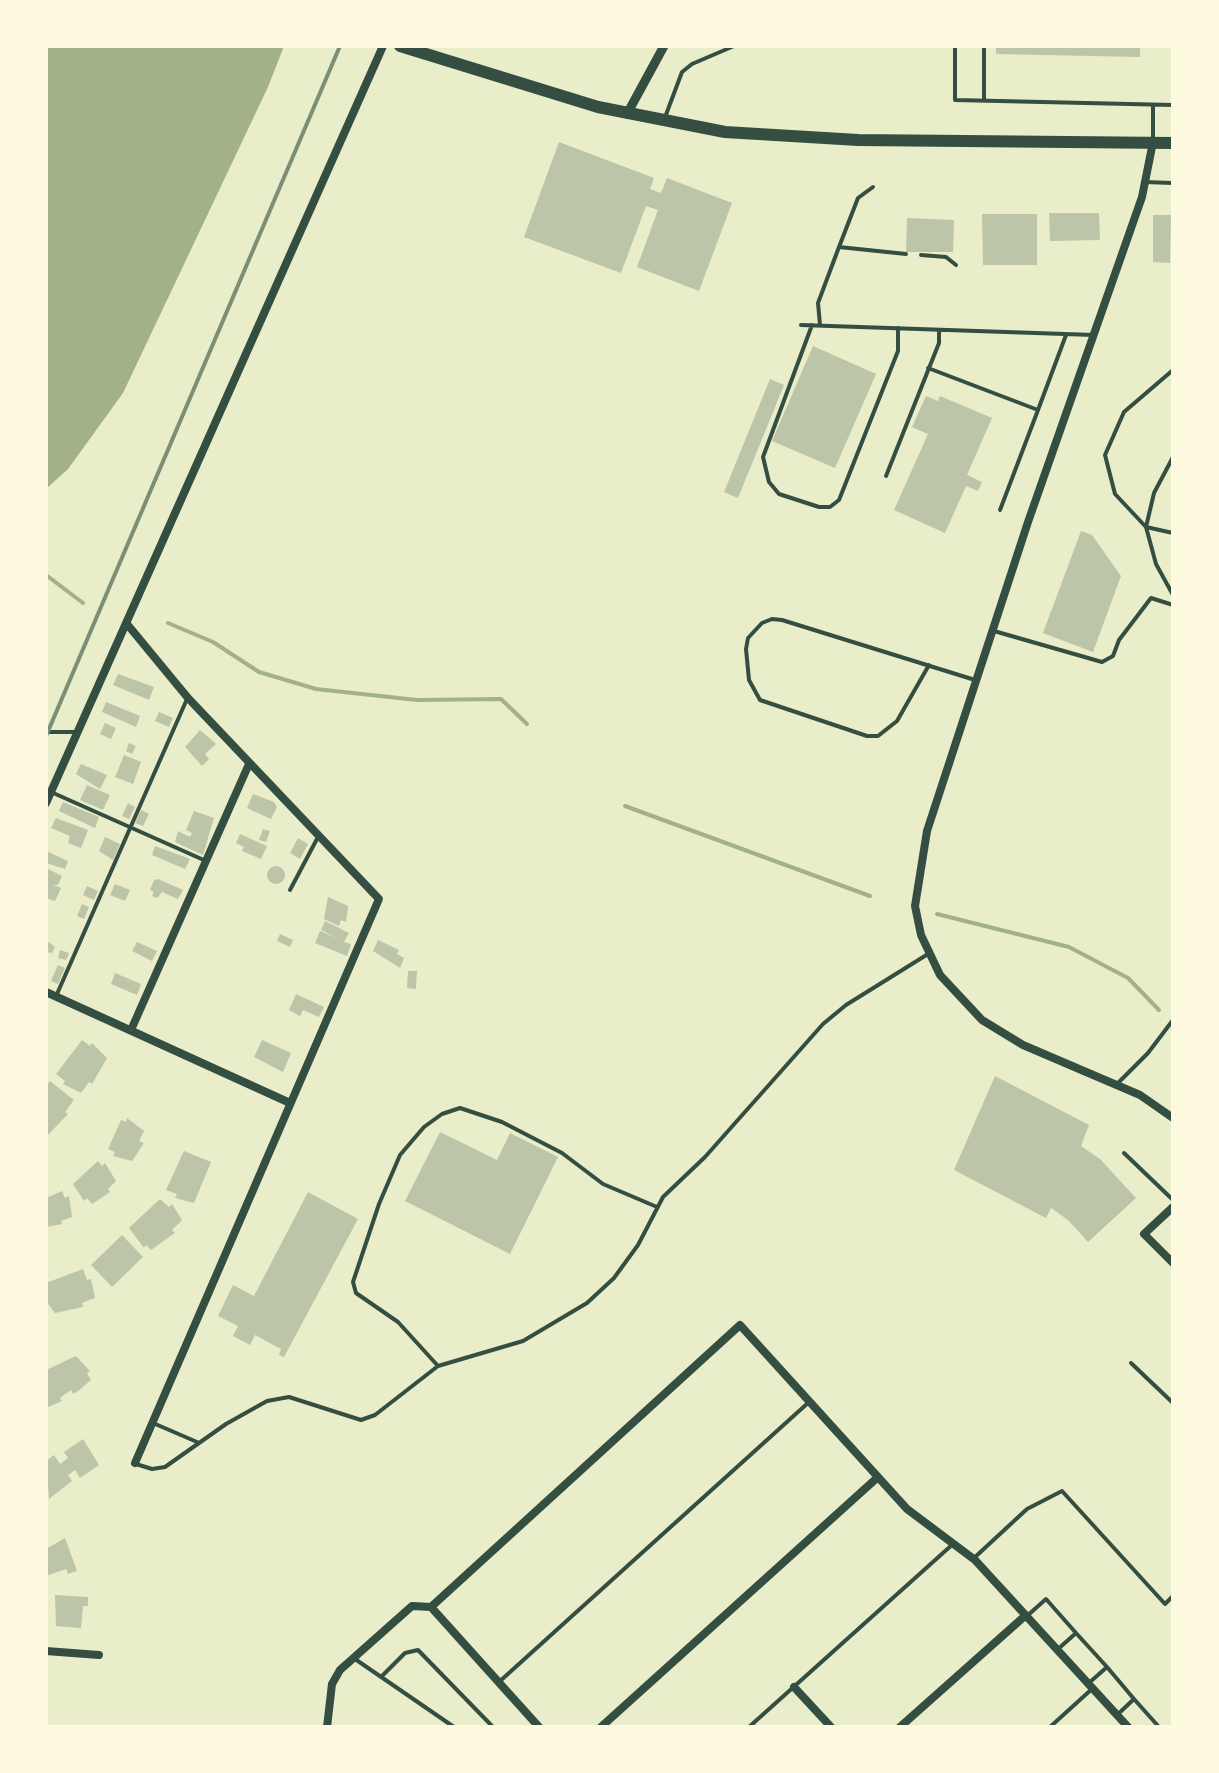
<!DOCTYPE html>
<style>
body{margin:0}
#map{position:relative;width:1219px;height:1773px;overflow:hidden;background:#e9edc9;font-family:Mulish,sans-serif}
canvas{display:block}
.frame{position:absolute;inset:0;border:48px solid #fefae0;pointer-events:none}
</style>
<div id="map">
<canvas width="1219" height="1773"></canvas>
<div class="frame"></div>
</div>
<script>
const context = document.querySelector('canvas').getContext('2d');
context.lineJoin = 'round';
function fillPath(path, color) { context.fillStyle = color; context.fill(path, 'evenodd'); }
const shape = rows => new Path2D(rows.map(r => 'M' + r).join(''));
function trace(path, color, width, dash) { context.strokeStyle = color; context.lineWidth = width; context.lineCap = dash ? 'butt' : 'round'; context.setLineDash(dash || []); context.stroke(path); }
const water = shape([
 [50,46,284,46,268,87,123,393,68,469,46,489,46,51]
]);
const stream = shape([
 [46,575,83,603],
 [168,623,213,642,259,672,316,689,417,700,501,699,527,724],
 [625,806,870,896],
 [937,914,1069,947,1128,978,1159,1010]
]);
const building = shape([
 [996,46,1140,46,1140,57,996,54],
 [559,142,654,178,650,189,661,193,667,178,732,203,699,291,637,267,658,210,646,206,621,273,524,237],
 [1049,213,1099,213,1100,240,1050,241],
 [982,214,1037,214,1037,265,983,265],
 [1153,215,1171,215,1170,263,1153,262],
 [907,218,954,220,953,252,906,252],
 [813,346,876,374,835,468,772,441],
 [770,379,784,385,738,498,724,492],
 [926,396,938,401,940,396,992,418,967,475,982,482,978,491,966,486,945,533,894,510,928,434,912,427],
 [1081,531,1092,535,1121,576,1093,652,1043,633],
 [118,674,154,687,149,700,113,685],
 [106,702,140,716,136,727,102,712],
 [159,712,173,718,169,727,155,721],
 [105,723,116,728,111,739,100,734],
 [200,730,216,744,205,754,209,759,202,766,185,747],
 [129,743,136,746,132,754,126,751],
 [124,755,141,762,133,784,115,777],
 [81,764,107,775,100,789,76,774],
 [87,785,110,795,103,810,80,800],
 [253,794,274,802,277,807,271,819,247,808],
 [63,802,99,817,95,828,59,811],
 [128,803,135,807,129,819,122,816],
 [141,810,149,814,143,826,135,823],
 [194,811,214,818,203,855,175,842,178,831,190,837,192,833,186,830],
 [56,818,88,830,81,848,68,843,70,836,51,828],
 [263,829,270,831,266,842,259,840],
 [240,834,267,846,261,859,242,851,244,847,236,843],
 [105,837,120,844,113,860,99,851],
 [298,838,308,844,300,859,290,853],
 [155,846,190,859,185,869,152,855],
 [46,851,68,861,65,869,46,863],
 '267 875a9 9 0 1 1 18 0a9 9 0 1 1-18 0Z',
 [46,868,62,876,58,885,53,885,61,888,55,901,46,898],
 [158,879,183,890,178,899,162,892,157,898,152,896,154,892,150,890,154,880],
 [115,884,130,890,125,901,110,895],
 [87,886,98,891,94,900,83,895],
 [328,897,348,906,346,922,341,920,339,926,324,919],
 [82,904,89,907,84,919,77,916],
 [325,921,349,933,344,942,351,944,347,956,315,943,320,931,339,939,321,930],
 [280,934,293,940,290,947,277,941],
 [46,940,55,947,52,953,46,952],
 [378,940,399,950,397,954,404,958,400,968,373,951],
 [137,942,157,951,152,961,132,951],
 [60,950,69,953,66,960,58,958],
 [58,965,65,968,58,984,51,981],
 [408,971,417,971,416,989,407,988],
 [115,973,141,984,137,995,111,984],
 [296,994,324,1007,319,1017,303,1010,300,1016,289,1010],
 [82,1040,90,1046,92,1043,107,1058,92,1084,89,1082,81,1093,63,1084,65,1081,56,1074],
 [262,1040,291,1053,283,1072,254,1057],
 [995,1076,1089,1125,1081,1146,1100,1159,1136,1198,1088,1242,1068,1220,1051,1208,1046,1218,954,1170],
 [50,1081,74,1100,65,1112,68,1114,46,1137,46,1087],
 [127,1118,144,1131,139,1141,144,1143,132,1161,113,1156,115,1152,108,1149,121,1120,126,1122],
 [440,1132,497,1160,510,1133,558,1157,510,1254,405,1201],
 [184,1151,211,1162,194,1203,175,1198,177,1194,166,1190],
 [98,1161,102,1166,105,1163,116,1181,108,1189,110,1192,92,1204,87,1198,84,1201,73,1184],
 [62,1191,65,1198,69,1196,72,1217,61,1221,62,1224,46,1227,46,1198],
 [308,1192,358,1219,284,1357,279,1355,281,1349,255,1335,250,1345,233,1336,238,1326,218,1316,233,1285,254,1296],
 [160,1199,169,1207,172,1204,182,1220,172,1230,175,1233,151,1250,146,1245,144,1248,129,1228],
 [122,1235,143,1257,112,1287,91,1265],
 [83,1269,87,1280,91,1279,95,1298,82,1303,83,1307,55,1313,46,1301,46,1283],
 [76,1356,90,1371,87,1373,91,1380,78,1391,73,1394,71,1390,60,1398,62,1401,46,1408,46,1370],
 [83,1439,99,1465,80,1478,75,1470,68,1475,72,1481,49,1499,46,1461,54,1455,60,1464,68,1458,64,1452],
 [65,1538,77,1571,68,1574,66,1569,46,1576,46,1549],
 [55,1595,88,1597,88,1606,83,1606,81,1628,56,1626]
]);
const service = shape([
 [955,46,955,100,1173,105],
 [984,100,984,46],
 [664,120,682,72,692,64,734,46],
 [1153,139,1153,105],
 [1144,182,1173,183],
 [839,247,906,254],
 [921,255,946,257,956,265],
 [801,325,1094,335],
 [812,325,763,457,769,482,779,494,819,507,830,507,839,500,898,351,898,328],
 [820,325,818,303,839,247,858,198,873,187],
 [928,368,1038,410,1066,335],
 [1173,370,1124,412,1105,455,1115,494,1146,527,1173,533],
 [1173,457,1154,493,1146,527,1156,564,1173,595],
 [886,476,939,343,939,330],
 [1000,510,1038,410],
 [994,631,1102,662,1113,656,1119,640,1151,598,1173,605],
 [929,665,897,721,878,736,867,736,760,700,749,680,746,649,748,638,762,623,772,619,782,620,975,680],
 [46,732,77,732],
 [51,792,206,861],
 [290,890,318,837],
 [57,994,187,699],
 [1117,1084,1148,1053,1173,1020],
 [1124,1153,1173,1200],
 [1131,1363,1173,1403],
 [438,1366,398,1322,356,1293,353,1282,379,1204,400,1155,424,1127,442,1114,460,1108,502,1122,562,1153,603,1184,657,1207],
 [153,1423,197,1442],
 [136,1464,152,1469,165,1467,226,1424,267,1401,289,1397,361,1420,375,1415,438,1366,523,1341,587,1303,614,1278,638,1245,663,1197,705,1157,823,1024,846,1005,928,954],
 [974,1558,1027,1509,1062,1491,1165,1604,1173,1596],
 [1027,1616,1046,1599,1076,1633,1057,1650],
 [1076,1633,1107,1667,1090,1682],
 [355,1659,454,1727],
 [1107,1667,1134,1699,1117,1715],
 [381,1677,405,1653,418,1650,493,1727],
 [499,1682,809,1402],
 [1134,1699,1159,1727],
 [749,1727,953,1544],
 [1050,1727,1093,1688]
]);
const minor = shape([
 [1153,142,1142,197,1028,522,927,831,915,906,921,935,940,975,982,1020,1023,1045,1140,1095,1173,1118],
 [127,624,188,698,379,899,135,1463],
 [46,803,383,46],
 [46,992,290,1103],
 [131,1030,249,764],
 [1173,1207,1144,1234,1173,1263],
 [431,1607,740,1325,907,1509,975,1560,1128,1727],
 [431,1607,539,1727],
 [46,1651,99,1655],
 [794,1687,831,1727],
 [327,1727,332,1684,340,1670,412,1606,431,1607],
 [601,1727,878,1477],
 [900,1727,1026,1615]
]);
const tertiary = shape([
 [627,114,664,46]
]);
const primary = shape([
 [400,46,598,107,725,132,858,140,1173,143]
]);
const rail = shape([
 [46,736,340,46]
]);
fillPath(water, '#a3b18a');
trace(stream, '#a3b18a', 4);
fillPath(building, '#bcc5a7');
trace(service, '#344e41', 4);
trace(minor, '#344e41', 8);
trace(tertiary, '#344e41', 9);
trace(primary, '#344e41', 12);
trace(rail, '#7c8e77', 4);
</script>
